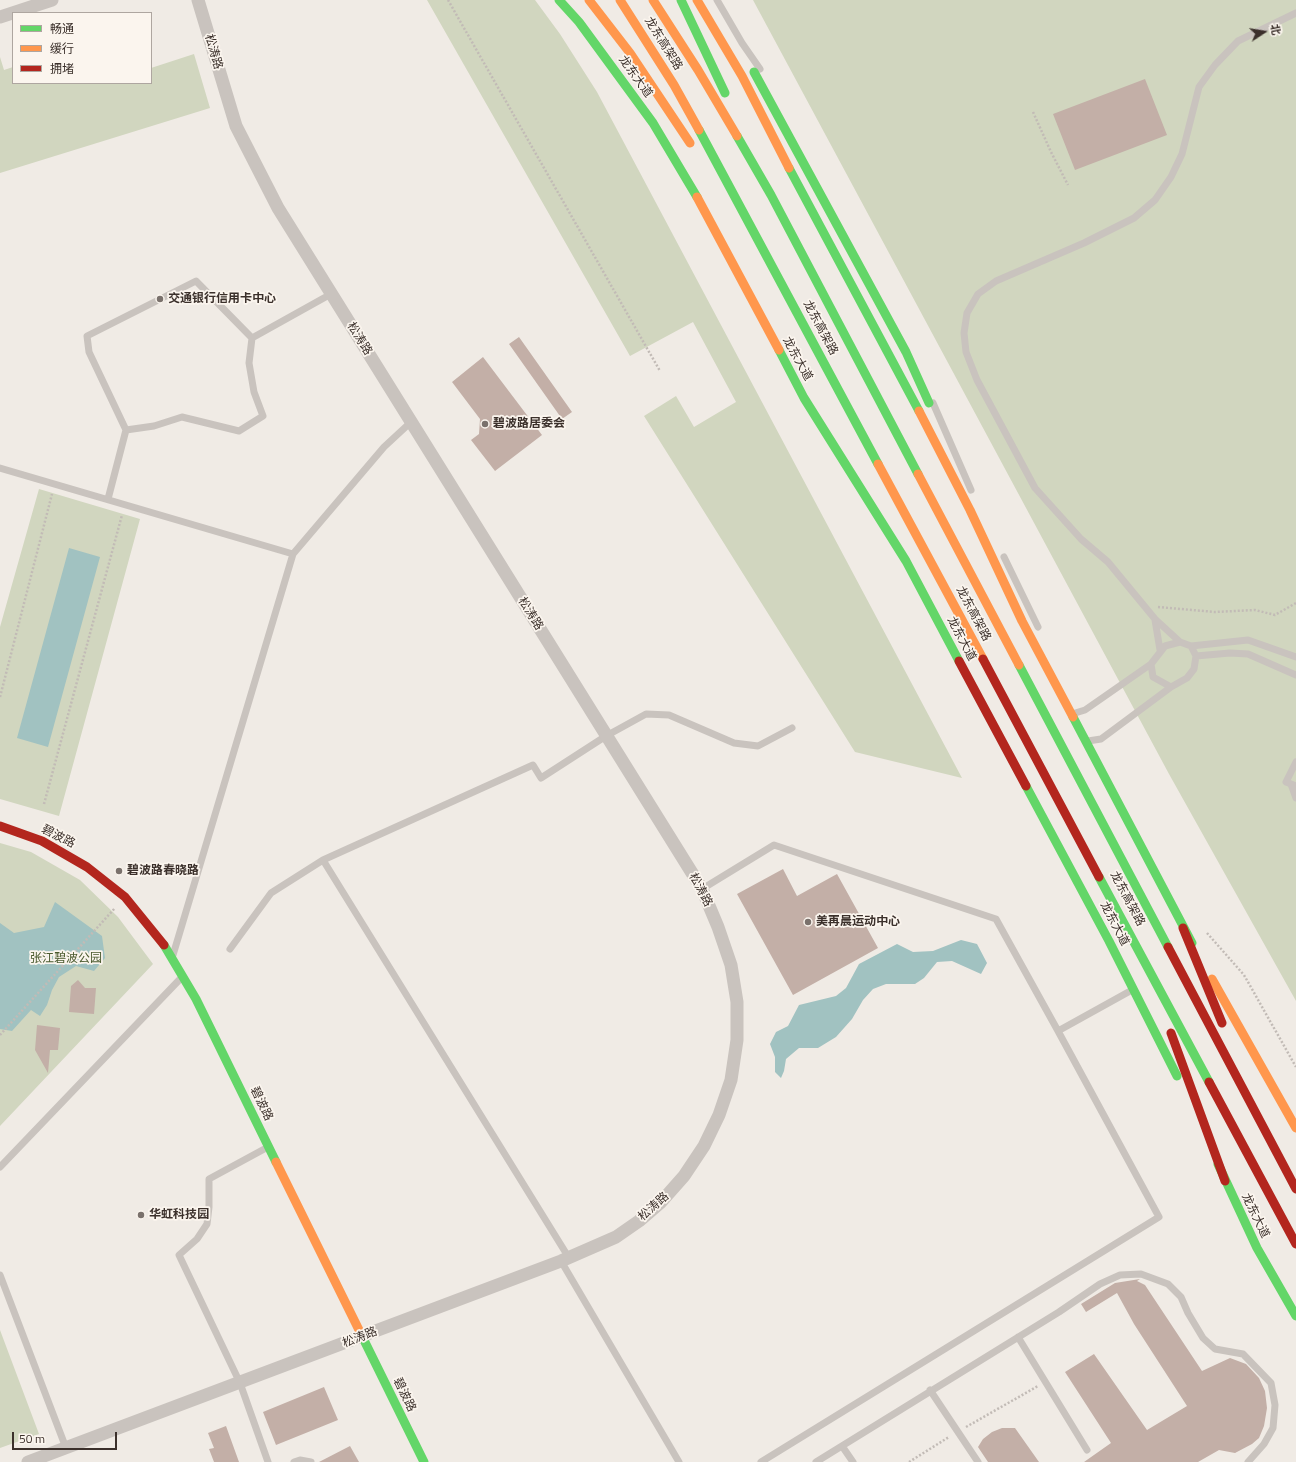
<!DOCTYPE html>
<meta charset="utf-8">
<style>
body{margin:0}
#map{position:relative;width:1296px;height:1462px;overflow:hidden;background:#f0ebe5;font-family:"Titillium Web","Noto Sans SC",sans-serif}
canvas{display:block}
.legend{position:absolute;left:12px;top:12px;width:140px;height:72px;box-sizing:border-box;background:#fbf5ee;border:1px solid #aea6a0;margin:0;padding:5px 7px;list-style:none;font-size:12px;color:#3b302b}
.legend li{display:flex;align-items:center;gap:8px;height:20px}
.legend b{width:20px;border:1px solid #aea6a0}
.north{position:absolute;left:1244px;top:12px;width:40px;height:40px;-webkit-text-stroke:3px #fbf5ee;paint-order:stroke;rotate:78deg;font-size:11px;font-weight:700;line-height:16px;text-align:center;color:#3b302b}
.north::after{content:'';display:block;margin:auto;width:14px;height:18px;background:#3b302b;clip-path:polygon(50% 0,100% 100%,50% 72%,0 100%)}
.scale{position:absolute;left:12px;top:1432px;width:105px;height:18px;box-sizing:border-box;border:2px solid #3b302b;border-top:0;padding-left:5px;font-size:12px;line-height:14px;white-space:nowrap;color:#3b302b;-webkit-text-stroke:3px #fbf5ee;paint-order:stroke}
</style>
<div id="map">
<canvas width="1296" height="1462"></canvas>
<ul class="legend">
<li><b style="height:5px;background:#63d668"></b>畅通</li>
<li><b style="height:5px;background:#ff974d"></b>缓行</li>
<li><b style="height:5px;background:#b3261e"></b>拥堵</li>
</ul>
<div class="north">北</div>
<div class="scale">50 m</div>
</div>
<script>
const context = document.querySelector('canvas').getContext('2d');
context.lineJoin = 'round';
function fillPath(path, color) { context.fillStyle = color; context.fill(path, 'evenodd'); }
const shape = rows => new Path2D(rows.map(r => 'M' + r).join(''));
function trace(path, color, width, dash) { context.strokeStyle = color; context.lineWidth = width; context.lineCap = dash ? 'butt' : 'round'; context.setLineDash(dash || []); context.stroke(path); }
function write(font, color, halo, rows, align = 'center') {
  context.font = font + ' "Titillium Web","Noto Sans SC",sans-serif'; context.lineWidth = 3.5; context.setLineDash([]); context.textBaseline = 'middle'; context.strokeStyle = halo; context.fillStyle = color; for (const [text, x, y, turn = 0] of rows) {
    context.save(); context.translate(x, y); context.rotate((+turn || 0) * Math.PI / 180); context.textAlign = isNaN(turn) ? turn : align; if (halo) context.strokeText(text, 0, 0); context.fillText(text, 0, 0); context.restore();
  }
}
const green = shape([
 [427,0,535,0,560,34,597,92,962,778,855,752,644,416,676,396,694,427,736,402,693,322,630,356],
 [753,0,1296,0,1296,1001,1169,774],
 [194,54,210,108,0,173,0,57,4,70,13,67,13,83,151,83,151,68],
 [39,489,140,519,59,816,0,799,0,627],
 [0,843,31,852,80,880,118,917,153,964,0,1126],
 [0,1330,39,1434,0,1448]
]);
const water = shape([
 [69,548,100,557,48,747,17,738],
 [55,902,102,936,105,958,94,971,76,966,59,977,52,990,47,1005,40,1016,31,1010,12,1031,0,1029,0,923,14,933,44,927],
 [961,940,977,944,987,963,981,974,952,961,937,962,924,978,915,984,886,984,873,989,863,1000,852,1019,836,1037,818,1048,799,1048,786,1059,784,1071,781,1078,775,1072,775,1057,770,1044,776,1032,788,1026,799,1005,836,996,846,988,859,964,897,944,913,952,933,951]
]);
const building = shape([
 [1145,79,1167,135,1075,170,1053,114],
 [519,337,572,412,562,419,509,344],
 [483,357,542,435,495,471,471,440,479,434,480,419,452,382],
 [783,869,797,896,837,874,878,948,793,995,737,894],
 [78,980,85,988,96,988,94,1014,69,1012,71,986],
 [37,1025,60,1028,58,1050,50,1050,48,1073,35,1050],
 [1140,1279,1137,1281,1145,1285,1202,1371,1230,1358,1246,1364,1259,1378,1265,1391,1267,1408,1264,1426,1259,1438,1252,1444,1235,1453,1219,1450,1198,1462,1084,1462,1111,1443,1065,1372,1094,1354,1147,1430,1187,1406,1134,1324,1117,1293,1086,1312,1081,1304,1115,1283],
 [324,1387,338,1420,276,1445,263,1412],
 [226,1426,239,1462,214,1462,209,1449,214,1448,208,1433],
 [1002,1428,1015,1428,1039,1462,988,1462,978,1447,983,1439,992,1432],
 [350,1446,359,1462,319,1462]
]);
const path = shape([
 [448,0,660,371],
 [1033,112,1051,152,1068,185],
 [1158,607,1215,612,1255,610,1275,615,1296,603],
 [0,697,52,494],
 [44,804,122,515],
 [1207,933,1244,975,1296,1067],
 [0,1035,115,908],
 [966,1427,1038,1386],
 [909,1462,949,1437]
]);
const lane = shape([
 [717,0,742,43,760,69],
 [252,338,249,363,254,392,263,416,239,431,182,417,154,426,126,430,89,352,87,336,196,281,252,338,331,294],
 [933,403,971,490],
 [0,468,293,554],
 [108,499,126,430],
 [1004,557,1038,627],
 [1155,620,1160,650],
 [1180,642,1155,619,1108,562,1081,539,1035,488,977,380,966,352,964,333,967,313,978,294,996,281,1084,243,1134,218,1155,200,1171,177,1182,154,1199,87,1215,65,1238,41,1296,13],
 [1180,642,1191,646,1196,656,1194,669,1187,678,1171,687,1153,677,1151,664,1165,646,1180,642],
 [1191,646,1248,640,1296,657],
 [1196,656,1230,653,1248,654,1296,675],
 [1072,714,1085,710,1151,664],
 [1088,741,1101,739,1171,687],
 [1296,762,1286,782,1296,786],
 [1291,784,1296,798],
 [702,889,774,845,996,919,1058,1031,1132,990],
 [230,949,271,893,323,860],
 [173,955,293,554,384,447,411,422],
 [0,1167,182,977],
 [569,1258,323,860,533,765,541,778,606,736,646,714,669,715,734,743,758,746,792,728],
 [561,1261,679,1462],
 [0,1275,66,1448],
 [1018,1337,1087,1450],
 [930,1390,978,1462],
 [842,1446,853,1462],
 [268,1462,240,1383,179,1255,197,1239,207,1224,209,1207,209,1179,268,1147],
 [294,1462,300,1460,311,1462],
 [761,1462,1159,1217,1058,1031],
 [816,1462,1059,1312,1100,1284,1120,1275,1141,1274,1168,1284,1181,1297,1188,1313,1203,1338,1215,1349,1243,1354,1271,1383,1275,1405,1273,1428,1264,1444,1248,1462]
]);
const street = shape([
 [0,17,52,0],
 [28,1462,561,1261,616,1237,639,1221,661,1202,684,1176,704,1146,719,1115,731,1080,737,1040,737,1002,731,965,718,927,702,889,278,208,236,126,198,0]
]);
const fast = shape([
 [559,0,579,22,653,123,697,197],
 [681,0,725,93],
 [754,72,906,352,929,403],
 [699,130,878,464],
 [737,136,771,195,918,474],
 [789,168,919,411],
 [779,350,804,398,906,561,959,661],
 [1019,665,1168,947],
 [1073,717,1192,943],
 [1026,786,1109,941,1177,1076],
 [1099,877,1209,1082],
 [164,945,196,999,276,1162],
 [1218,1164,1257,1248,1296,1316],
 [360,1332,424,1462]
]);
const slow = shape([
 [589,0,630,53,690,143],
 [620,0,674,85,699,130],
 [653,0,698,70,737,136],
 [697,0,742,76,789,168],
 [697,197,779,350],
 [919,411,970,510,1022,621,1073,717],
 [878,464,983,659],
 [918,474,1019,665],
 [1212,979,1296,1128],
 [276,1162,360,1332]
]);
const jam = shape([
 [983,659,1099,877],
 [959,661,1026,786],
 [0,826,42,841,87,867,125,897,164,945],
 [1183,928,1222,1023],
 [1168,947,1296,1189],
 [1171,1033,1225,1181],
 [1209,1082,1296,1244]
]);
const markers = [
 [160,299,4,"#7a716c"],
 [485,424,4,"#7a716c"],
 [119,871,4,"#7a716c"],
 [808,922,4,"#7a716c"],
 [141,1215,4,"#7a716c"]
];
const streetNames = [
 ["龙东高架路",663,44,58],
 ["松涛路",213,52,74],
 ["龙东大道",635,77,54],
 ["龙东高架路",820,328,62],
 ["松涛路",359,339,58],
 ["龙东大道",797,359,61],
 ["松涛路",530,614,58],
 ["龙东高架路",973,614,62],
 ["龙东大道",961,639,62],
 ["碧波路",58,837,27],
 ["松涛路",700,890,62],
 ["龙东高架路",1127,899,62],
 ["龙东大道",1114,924,62],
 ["碧波路",261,1104,64],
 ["松涛路",654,1207,-42],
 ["龙东大道",1255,1216,64],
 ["松涛路",360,1338,-21],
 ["碧波路",404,1395,64]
];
const poiNames = [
 ["交通银行信用卡中心",168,299],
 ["碧波路居委会",493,424],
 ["碧波路春晓路",127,871],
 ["美再晨运动中心",816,922],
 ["华虹科技园",149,1215]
];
const parkNames = [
 ["张江碧波公园",66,959]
];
fillPath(green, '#d1d6bf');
fillPath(water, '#a1c2c1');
fillPath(building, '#c3afa7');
trace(path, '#c2bbb6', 2.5, [2, 2]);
trace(lane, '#c9c3be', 7);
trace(street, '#c9c3be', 13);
trace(fast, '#63d668', 9);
trace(slow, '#ff974d', 9);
trace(jam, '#b3261e', 9);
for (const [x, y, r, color] of markers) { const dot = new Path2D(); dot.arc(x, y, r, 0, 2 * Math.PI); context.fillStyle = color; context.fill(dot); trace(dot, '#fbf5ee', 1.5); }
write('12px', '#3b302b', '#fbf5ee', streetNames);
write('bold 12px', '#3b302b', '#fbf5ee', poiNames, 'left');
write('12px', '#4a5a2e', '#fbf5ee', parkNames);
</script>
